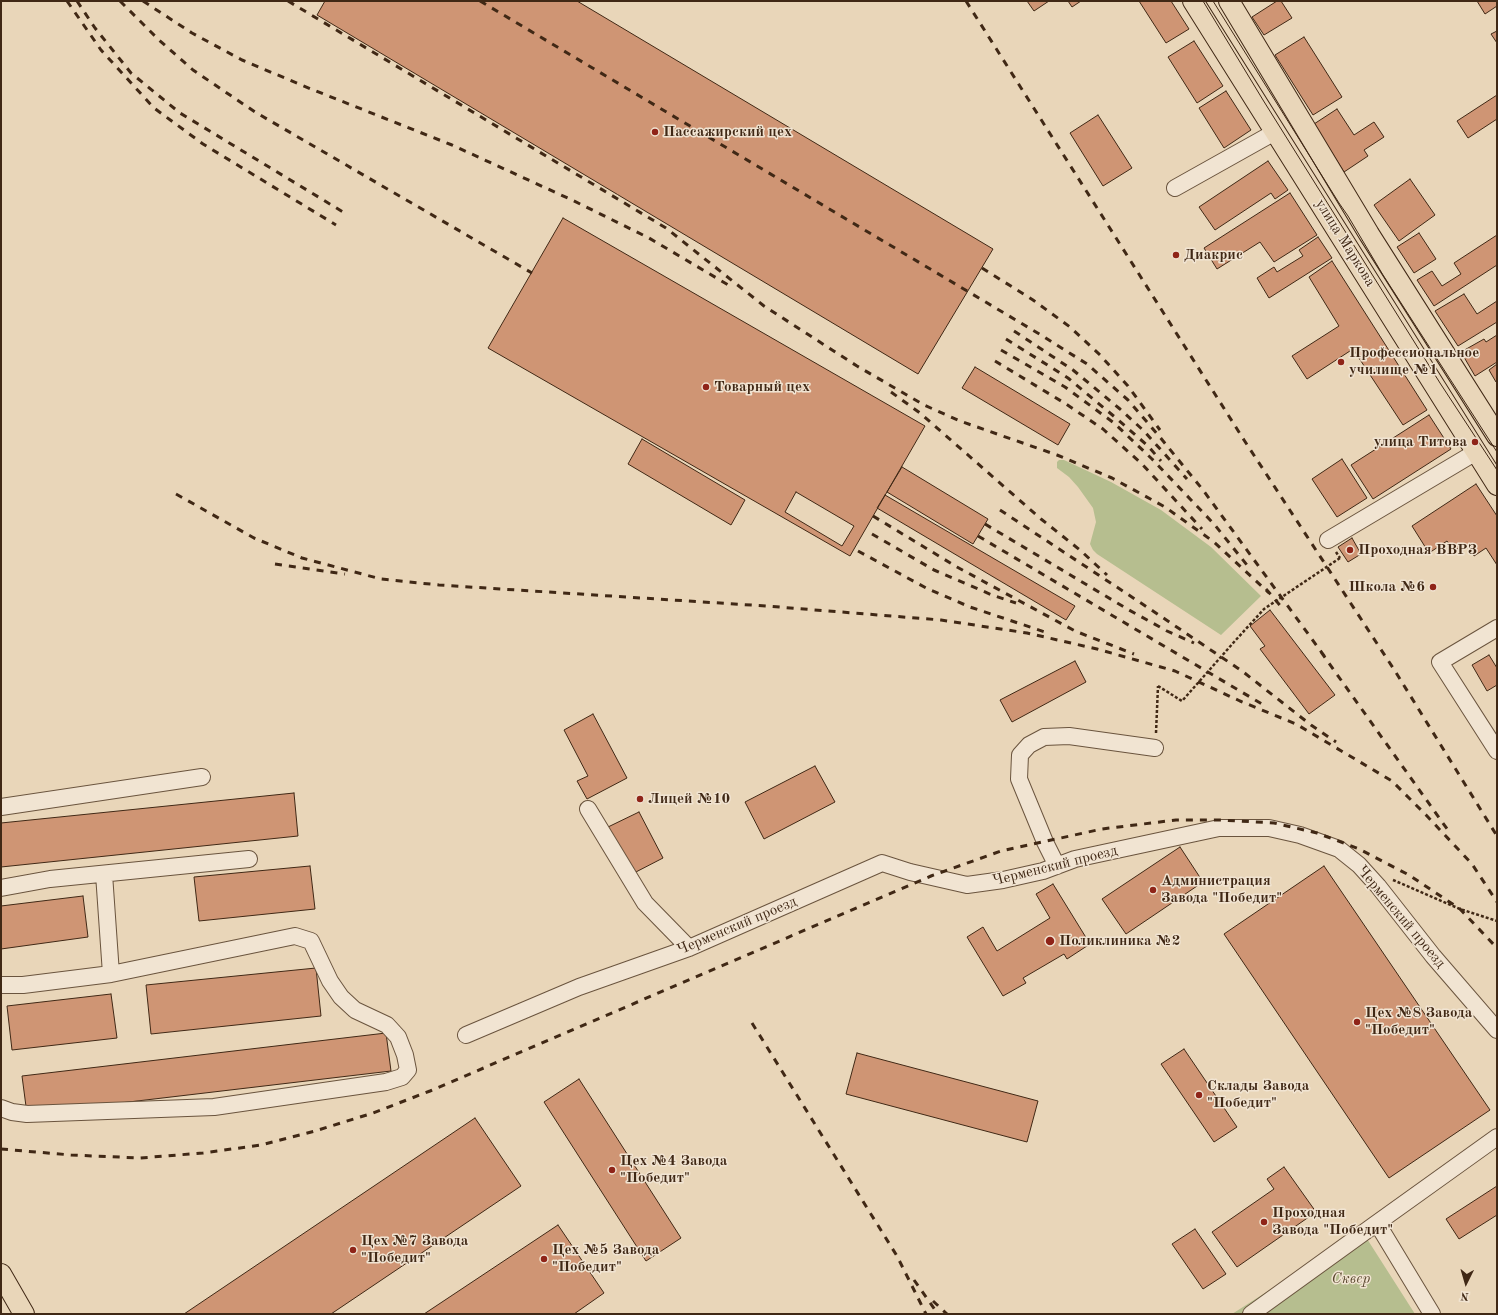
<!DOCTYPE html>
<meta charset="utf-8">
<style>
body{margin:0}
#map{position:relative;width:1498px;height:1315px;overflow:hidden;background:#e9d6b9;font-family:"Old Standard TT",serif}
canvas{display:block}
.frame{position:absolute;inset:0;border:2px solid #402815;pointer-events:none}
.north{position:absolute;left:1446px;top:1263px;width:40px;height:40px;-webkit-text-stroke:3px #f1e4d2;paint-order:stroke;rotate:185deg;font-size:11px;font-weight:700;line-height:16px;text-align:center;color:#402815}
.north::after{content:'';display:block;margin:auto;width:14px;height:18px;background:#402815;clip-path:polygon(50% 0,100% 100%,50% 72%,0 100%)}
</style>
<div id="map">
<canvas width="1498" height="1315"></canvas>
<div class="frame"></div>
<div class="north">N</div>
</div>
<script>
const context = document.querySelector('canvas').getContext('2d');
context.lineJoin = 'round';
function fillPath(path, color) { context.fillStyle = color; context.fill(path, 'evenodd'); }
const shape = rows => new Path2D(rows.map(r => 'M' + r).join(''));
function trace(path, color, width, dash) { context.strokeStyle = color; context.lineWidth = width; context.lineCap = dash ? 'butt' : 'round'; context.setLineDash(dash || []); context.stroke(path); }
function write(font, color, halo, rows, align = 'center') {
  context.font = font + ' "Old Standard TT",serif'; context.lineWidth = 3; context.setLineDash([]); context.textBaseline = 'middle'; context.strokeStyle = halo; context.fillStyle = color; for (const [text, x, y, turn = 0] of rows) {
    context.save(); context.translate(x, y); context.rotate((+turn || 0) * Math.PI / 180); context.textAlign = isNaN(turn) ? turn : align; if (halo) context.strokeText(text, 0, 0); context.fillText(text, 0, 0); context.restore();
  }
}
const green = shape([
 [1059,460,1064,460,1111,482,1161,510,1211,547,1261,596,1221,635,1097,554,1093,550,1090,544,1096,522,1093,508,1078,487,1069,477,1057,468,1057,462],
 [1362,1231,1415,1314,1232,1314]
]);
const building = shape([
 [325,1,577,1,993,249,918,374,317,15,325,1],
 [1027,1,1049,1,1034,11,1027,1],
 [1068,1,1081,1,1072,7,1068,1],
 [1139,1,1171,1,1189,29,1166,43,1139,1],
 [1277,1,1281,1,1292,18,1264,35,1252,17,1277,1],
 [1477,1,1497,1,1497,6,1485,14,1477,1],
 [1497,31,1497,43,1491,34,1497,31],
 [1304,37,1342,97,1313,115,1275,55,1304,37],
 [1194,41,1223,86,1197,103,1168,57,1194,41],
 [1226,91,1251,130,1224,148,1199,108,1226,91],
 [1497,95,1497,119,1468,138,1457,121,1497,95],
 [1337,109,1354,135,1374,122,1384,137,1364,150,1368,156,1344,172,1314,124,1337,109],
 [1098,115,1132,168,1103,186,1070,133,1098,115],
 [1268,161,1288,190,1275,199,1271,193,1215,230,1199,207,1268,161],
 [1410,179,1435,215,1399,241,1374,205,1410,179],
 [1290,193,1317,235,1274,262,1260,242,1217,269,1204,248,1290,193],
 [563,218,925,426,850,556,488,348,563,218],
 [1419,233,1436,259,1414,273,1397,247,1419,233],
 [1497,235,1497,265,1434,306,1417,280,1432,271,1442,286,1461,274,1454,263,1497,235],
 [1318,237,1332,258,1269,298,1257,278,1274,267,1277,272,1303,256,1299,250,1318,237],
 [1332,261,1427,410,1403,425,1353,349,1307,379,1292,356,1339,326,1309,277,1332,261],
 [1464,294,1477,314,1497,301,1497,322,1458,346,1435,311,1464,294],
 [1497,335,1497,362,1475,376,1461,352,1484,339,1486,342,1497,335],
 [1497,364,1497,381,1496,382,1489,370,1497,364],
 [975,367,1070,424,1058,445,962,388,975,367],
 [1429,415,1451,449,1373,499,1351,465,1429,415],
 [642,439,745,500,731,525,628,464,642,439],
 [1342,459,1367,498,1337,517,1312,479,1342,459],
 [902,467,988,519,973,544,887,492,902,467],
 [1476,484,1497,516,1497,565,1486,548,1474,556,1469,548,1460,547,1454,551,1447,541,1429,553,1412,526,1476,484],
 [796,492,854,526,842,546,785,512,796,492],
 [885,495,1075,606,1066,620,877,508,885,495],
 [1352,538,1361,554,1348,562,1338,547,1352,538],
 [1270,610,1335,695,1309,714,1260,649,1265,646,1250,626,1270,610],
 [1489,655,1497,668,1497,685,1487,691,1472,665,1489,655],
 [1075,661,1086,682,1012,722,1000,700,1075,661],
 [593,714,627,778,587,799,577,781,588,776,564,730,593,714],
 [815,766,835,802,764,839,745,802,815,766],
 [294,793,298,836,1,867,1,823,294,793],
 [639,812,663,858,632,874,608,827,639,812],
 [1180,847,1203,882,1126,934,1102,899,1180,847],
 [310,866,315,909,199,921,194,877,310,866],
 [1324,866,1490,1110,1389,1178,1224,934,1324,866],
 [1053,884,1090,944,1067,959,1064,954,1023,978,1026,983,1003,996,967,937,983,927,997,951,1050,918,1036,894,1053,884],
 [83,896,88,937,1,949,1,906,83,896],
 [316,968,321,1016,151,1034,146,985,316,968],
 [111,994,117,1038,12,1050,7,1006,111,994],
 [386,1033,391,1071,27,1114,22,1076,386,1033],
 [1184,1049,1237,1127,1214,1142,1161,1064,1184,1049],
 [857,1053,1038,1101,1027,1142,846,1094,857,1053],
 [579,1079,681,1238,646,1261,544,1102,579,1079],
 [475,1118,521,1186,331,1314,184,1314,475,1118],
 [1284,1167,1316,1212,1237,1267,1212,1232,1274,1189,1267,1179,1284,1167],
 [1497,1186,1497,1215,1459,1239,1446,1219,1497,1186],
 [558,1225,604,1293,574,1314,424,1314,558,1225],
 [1195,1229,1226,1274,1203,1289,1172,1244,1195,1229]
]);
const path = shape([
 [1336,552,1340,558],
 [1156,733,1158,686],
 [1393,880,1460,909,1497,921]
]);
const minor = shape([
 [1175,188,1275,132],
 [1328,540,1476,452],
 [1497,628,1440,662,1497,751],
 [1,807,202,777],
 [588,809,645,903,689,948],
 [1057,866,1045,842,1019,779,1020,755,1029,745,1044,737,1069,736,1155,748],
 [104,874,111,974],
 [1,888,50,879,249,859],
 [1,985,23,985,111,974,295,936,311,941,330,981,341,997,355,1010,387,1025,398,1037,405,1055,408,1070,402,1077,386,1082,214,1107,27,1114,12,1112,1,1108],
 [466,1035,579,987,689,948,882,863,910,872,967,885,1003,880,1043,871,1075,859,1219,828,1269,828,1300,835,1339,849,1359,865,1378,886,1433,956,1497,1030],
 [1377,1223,1497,1137],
 [1251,1314,1377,1223,1432,1314]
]);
const major = shape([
 [1193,1,1497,485],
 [1229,1,1369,234,1497,436],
 [1,1274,24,1314]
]);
const tram = shape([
 [1203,1,1263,100,1440,383,1497,470],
 [1213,1,1339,203,1348,216,1383,275,1497,452]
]);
const rail = shape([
 [67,1,101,50,154,108,203,144,336,225],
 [77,1,95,28,131,73,180,113,348,215],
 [120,1,159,40,193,70,255,112,532,273],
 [143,1,192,33,242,60,311,89,452,145,572,200,649,238,730,286],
 [288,1,666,228,764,306,857,366,924,405,960,421,1057,455,1112,478,1165,507,1214,542,1269,593],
 [480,1,1041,335,1087,364,1128,400,1159,436,1203,490,1325,657],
 [966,1,1244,440,1395,671,1497,836],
 [982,268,1033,300,1070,327,1100,355,1128,386,1160,430],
 [1014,331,1073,370,1120,409,1144,431,1187,479],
 [1006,339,1068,378,1116,418,1148,446,1161,461],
 [1001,350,1065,387,1114,423,1152,459,1214,524,1251,570],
 [995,361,1066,404,1103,429,1142,464,1202,529],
 [891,392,920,413,1041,519,1080,550,1107,575],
 [176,494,254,538,302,558,381,579,439,585,766,606,941,620,1027,633,1097,649,1175,671,1240,701,1296,724,1392,781,1427,816,1472,864,1497,902],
 [1000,510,1150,609,1242,671,1311,725,1336,742],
 [873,516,957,567,1075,631,1134,654],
 [985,524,1129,610,1167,631,1194,643],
 [872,534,934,570,992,595,1016,603],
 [978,536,1267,707],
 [858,551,928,589,970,607,1045,632],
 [275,564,345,574],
 [1266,589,1284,610],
 [1321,652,1450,833],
 [752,1023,897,1256,926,1314],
 [1,1149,71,1155,140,1158,203,1153,261,1145,315,1131,373,1113,430,1091,931,876,1001,851,1102,829,1176,820,1221,820,1274,823,1317,833,1359,849,1409,875,1460,909,1497,948],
 [914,1280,938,1314],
 [933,1301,947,1314]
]);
const pathBridge = shape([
 [1158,686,1182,701,1234,642,1264,609,1340,558]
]);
const markers = [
 [655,132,4,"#8f2418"],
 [1176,255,4,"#8f2418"],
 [1341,362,4,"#8f2418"],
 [706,387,4,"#8f2418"],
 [1475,442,4,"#8f2418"],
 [1350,550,4,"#8f2418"],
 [1433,587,4,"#8f2418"],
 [640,799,4,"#8f2418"],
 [1153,890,4,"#8f2418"],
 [1050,941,5,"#8f2418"],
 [1357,1022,4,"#8f2418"],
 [1199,1095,4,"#8f2418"],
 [612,1170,4,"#8f2418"],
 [1264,1222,4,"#8f2418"],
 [353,1250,4,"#8f2418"],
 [544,1259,4,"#8f2418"]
];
const poiNames = [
 ["Пассажирский цех",663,132],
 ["Диакрис",1184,255],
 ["Профессиональное",1349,353],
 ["училище №1",1349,370],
 ["Товарный цех",714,387],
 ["улица Титова",1467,442,"right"],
 ["Проходная ВВРЗ",1358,550],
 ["Школа №6",1425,587,"right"],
 ["Лицей №10",648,799],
 ["Администрация",1161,881],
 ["Завода \"Победит\"",1161,898],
 ["Поликлиника №2",1059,941],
 ["Цех №8 Завода",1365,1013],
 ["\"Победит\"",1365,1030],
 ["Склады Завода",1207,1086],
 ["\"Победит\"",1207,1103],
 ["Цех №4 Завода",620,1161],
 ["\"Победит\"",620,1178],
 ["Проходная",1272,1213],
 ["Завода \"Победит\"",1272,1230],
 ["Цех №7 Завода",361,1241],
 ["\"Победит\"",361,1258],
 ["Цех №5 Завода",552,1250],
 ["\"Победит\"",552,1267]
];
const streetNames = [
 ["улица Маркова",1345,243,58],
 ["Черменский проезд",1055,866,-14],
 ["Черменский проезд",1401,917,50],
 ["Черменский проезд",737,926,-23]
];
const parkNames = [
 ["Сквер",1351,1279]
];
fillPath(green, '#b6be8f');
fillPath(building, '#cf9574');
trace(building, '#402815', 1);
trace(minor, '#6a543e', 18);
trace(major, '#402815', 22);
trace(path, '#402815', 2.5, [3, 2]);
trace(minor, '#f1e4d2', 16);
trace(major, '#e9d6b9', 20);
trace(tram, '#402815', 1);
trace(rail, '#402815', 3, [7, 7]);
trace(pathBridge, '#402815', 2.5, [3, 2]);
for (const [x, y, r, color] of markers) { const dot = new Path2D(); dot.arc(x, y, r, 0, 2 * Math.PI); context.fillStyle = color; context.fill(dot); trace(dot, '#f1e4d2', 1.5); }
write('bold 15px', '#402815', '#f1e4d2', poiNames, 'left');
write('15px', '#402815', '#f1e4d2', streetNames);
write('italic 15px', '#58462d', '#f1e4d2', parkNames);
</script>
